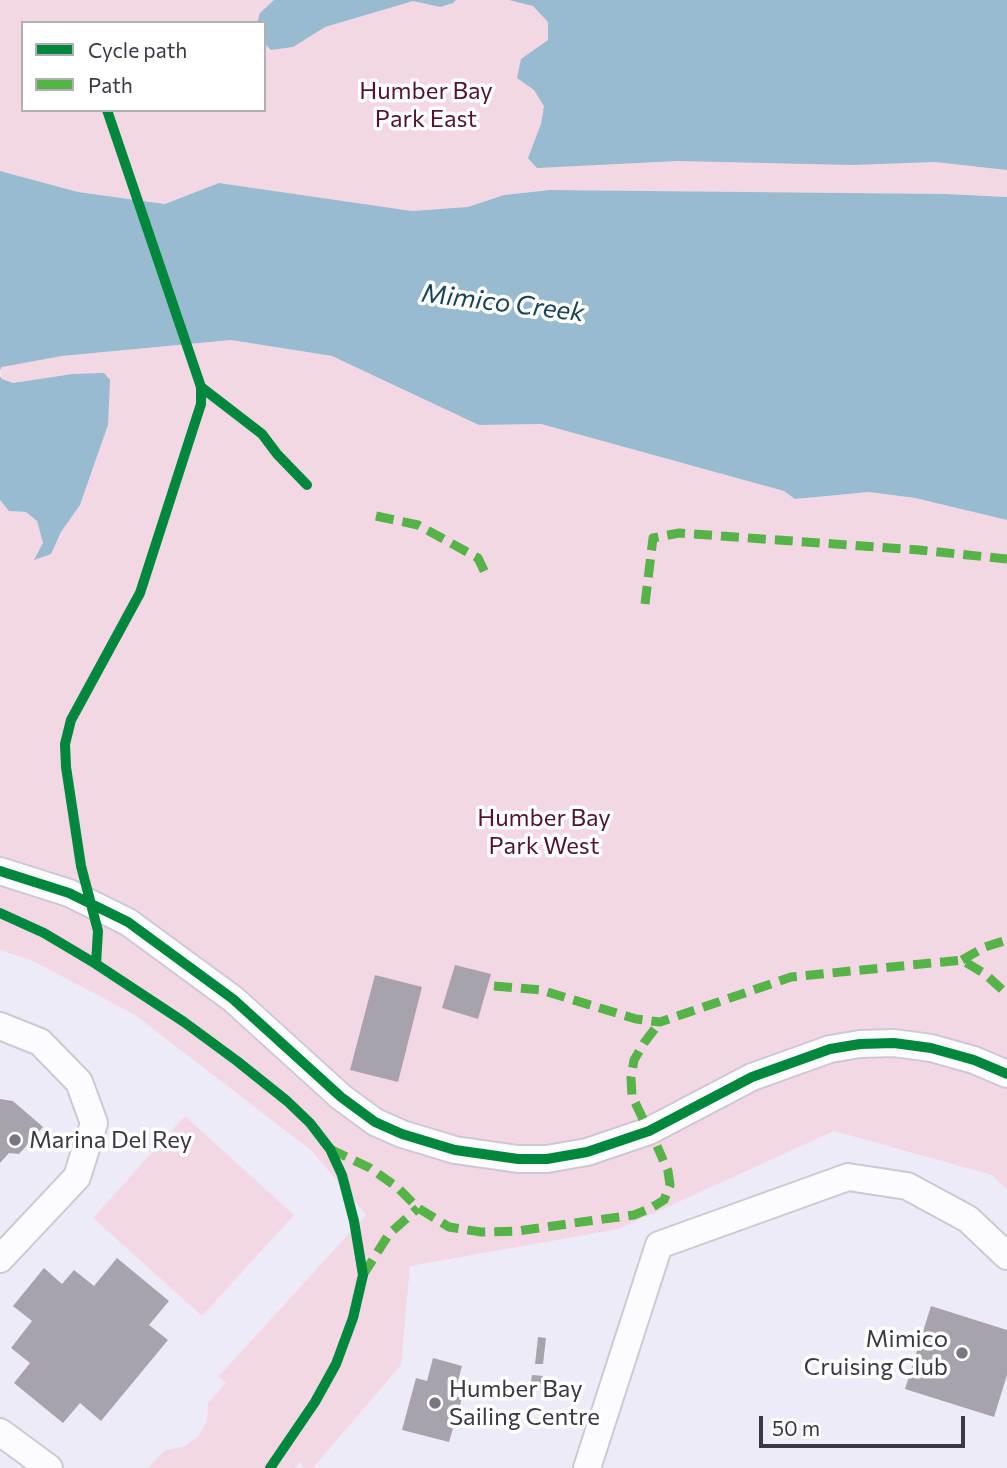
<!DOCTYPE html>
<style>
body{margin:0}
#map{position:relative;width:1007px;height:1468px;overflow:hidden;background:#eeebf8;font-family:Commissioner,sans-serif}
canvas{display:block}
.legend{position:absolute;left:21px;top:21px;width:245px;height:91px;box-sizing:border-box;background:#fff;border:2px solid #b0afb4;margin:0;padding:9px 12px;list-style:none;font-size:21px;color:#3a3844}
.legend li{display:flex;align-items:center;gap:14px;height:35px}
.legend b{width:35px;border:2px solid #b0afb4}
.scale{position:absolute;left:759px;top:1416px;width:206px;height:32px;box-sizing:border-box;border:4px solid #3a3844;border-top:0;padding-left:9px;font-size:21px;line-height:24px;white-space:nowrap;color:#3a3844;-webkit-text-stroke:5px #fff;paint-order:stroke}
</style>
<div id="map">
<canvas width="1007" height="1468"></canvas>
<ul class="legend">
<li><b style="height:9px;background:#00873e"></b>Cycle path</li>
<li><b style="height:9px;background:#56b347"></b>Path</li>
</ul>
<div class="scale">50 m</div>
</div>
<script>
const context = document.querySelector('canvas').getContext('2d');
context.lineJoin = 'round';
function fillPath(path, color) { context.fillStyle = color; context.fill(path, 'evenodd'); }
const shape = rows => new Path2D(rows.map(r => 'M' + r).join(''));
function trace(path, color, width, dash) { context.strokeStyle = color; context.lineWidth = width; context.lineCap = dash ? 'butt' : 'round'; context.setLineDash(dash || []); context.stroke(path); }
function write(font, color, halo, rows, align = 'center') {
  context.font = font + ' Commissioner,sans-serif'; context.lineWidth = 7; context.setLineDash([]); context.textBaseline = 'middle'; context.strokeStyle = halo; context.fillStyle = color; for (const [text, x, y, turn = 0] of rows) {
    context.save(); context.translate(x, y); context.rotate((+turn || 0) * Math.PI / 180); context.textAlign = isNaN(turn) ? turn : align; if (halo) context.strokeText(text, 0, 0); context.fillText(text, 0, 0); context.restore();
  }
}
const green = shape([
 [0,0,1007,0,1007,197,946,194,550,190,504,195,468,207,412,211,219,183,166,204,78,192,0,171],
 [23,23,264,23,264,110,23,110],
 [231,340,332,356,403,363,478,425,541,424,784,491,795,499,869,492,915,498,1007,520,1007,1190,992,1175,834,1131,619,1229,410,1266,401,1365,313,1468,304,1468,300,1462,295,1468,148,1468,164,1451,184,1446,198,1437,207,1421,208,1403,226,1383,219,1376,366,1215,312,1151,135,1015,33,961,0,950,0,500,9,511,26,512,37,521,43,543,50,554,61,532,80,505,108,425,72,374,13,383,2,379,0,370,2,367,62,356],
 [185,1116,294,1215,202,1316,93,1218]
]);
const water = shape([
 [274,0,456,0,453,3,440,7,413,1,325,27,293,47,271,50,264,43,264,23,257,23,260,13],
 [509,0,1007,0,1007,170,935,162,853,165,678,161,537,168,528,158,541,124,544,106,534,90,517,78,521,59,548,40,548,22,533,6],
 [0,171,78,192,165,204,219,183,412,211,468,207,504,195,550,190,946,194,1007,197,1007,520,915,498,869,492,795,499,784,491,541,424,479,425,332,356,231,340,62,356,2,367,0,370],
 [104,373,110,380,108,425,80,505,61,532,51,554,34,560,43,543,37,521,26,512,9,511,0,500,0,376,2,379,13,383,72,374]
]);
const building = shape([
 [455,965,491,974,478,1019,442,1008],
 [375,975,422,987,398,1082,350,1070],
 [0,1099,13,1101,43,1127,19,1154,9,1153,0,1163],
 [117,1258,169,1301,149,1325,168,1340,101,1421,80,1403,63,1423,14,1383,30,1363,11,1348,32,1321,13,1306,44,1268,62,1284,74,1270,94,1286],
 [931,1306,1007,1330,1007,1375,994,1417,905,1389],
 [538,1337,546,1338,543,1364,535,1364],
 [433,1358,462,1366,454,1396,462,1398,449,1442,402,1430,416,1378,427,1381],
 [532,1375,543,1376,541,1389,530,1388]
]);
const minor = shape([
 [0,871,69,893,128,922,233,999,341,1097,375,1122,402,1134,455,1150,518,1159,547,1159,587,1152,649,1131,752,1077,830,1049,860,1044,894,1043,931,1048,974,1060,1007,1074],
 [0,1026,40,1042,79,1082,94,1123,77,1177,0,1259],
 [0,1432,49,1468],
 [587,1468,659,1245,848,1177,907,1186,968,1219,1007,1256]
]);
const quiet = shape([
 [376,516,418,525,478,558,487,577],
 [645,604,653,538,679,533,919,550,1007,559],
 [962,960,985,947,1007,940],
 [494,986,541,990,636,1019,660,1022,791,977,962,960,985,974,1007,994],
 [643,1119,632,1096,631,1078,634,1060,644,1043,660,1022],
 [330,1149,370,1168,397,1187,418,1208,449,1227,481,1232,518,1231,574,1223,634,1215,651,1208,664,1200,670,1185,668,1171,657,1146],
 [363,1275,389,1234,418,1208]
]);
const cycleway = shape([
 [107,110,201,387,201,404,140,593,71,720,65,744,66,767,81,866,98,931,96,964,184,1022,237,1061,287,1101,310,1123,330,1149,342,1175,354,1221,363,1275,353,1318,336,1364,315,1402,270,1468],
 [201,387,262,434,277,454,307,485],
 [0,871,69,893,128,922,233,999,341,1097,375,1122,402,1134,455,1150,518,1159,547,1159,587,1152,649,1131,752,1077,830,1049,860,1044,894,1043,931,1048,974,1060,1007,1074],
 [0,913,44,933,96,964]
]);
const markers = [
 [15,1140,7,"#797783"],
 [962,1353,7,"#797783"],
 [435,1403,7,"#797783"]
];
const parkNames = [
 ["Humber Bay",426,91],
 ["Park East",426,119],
 ["Humber Bay",544,818],
 ["Park West",544,846]
];
const poiNames = [
 ["Marina Del Rey",29,1140],
 ["Mimico",948,1339,"right"],
 ["Cruising Club",948,1367,"right"],
 ["Humber Bay",449,1389],
 ["Sailing Centre",449,1417]
];
const waterNames = [
 ["Mimico Creek",503,303,7]
];
fillPath(green, '#f4d7e5');
fillPath(water, '#98bbd0');
fillPath(building, '#a8a2ac');
trace(minor, '#cbc9d4', 30);
trace(minor, '#fcfcfe', 26);
trace(quiet, '#56b347', 9, [18, 9]);
trace(cycleway, '#00873e', 10);
for (const [x, y, r, color] of markers) { const dot = new Path2D(); dot.arc(x, y, r, 0, 2 * Math.PI); context.fillStyle = color; context.fill(dot); trace(dot, '#fff', 2.5); }
write('24px', '#51132e', '#fff', parkNames);
write('24px', '#3a3844', '#fff', poiNames, 'left');
write('italic 26px', '#194457', '#fff', waterNames);
</script>
